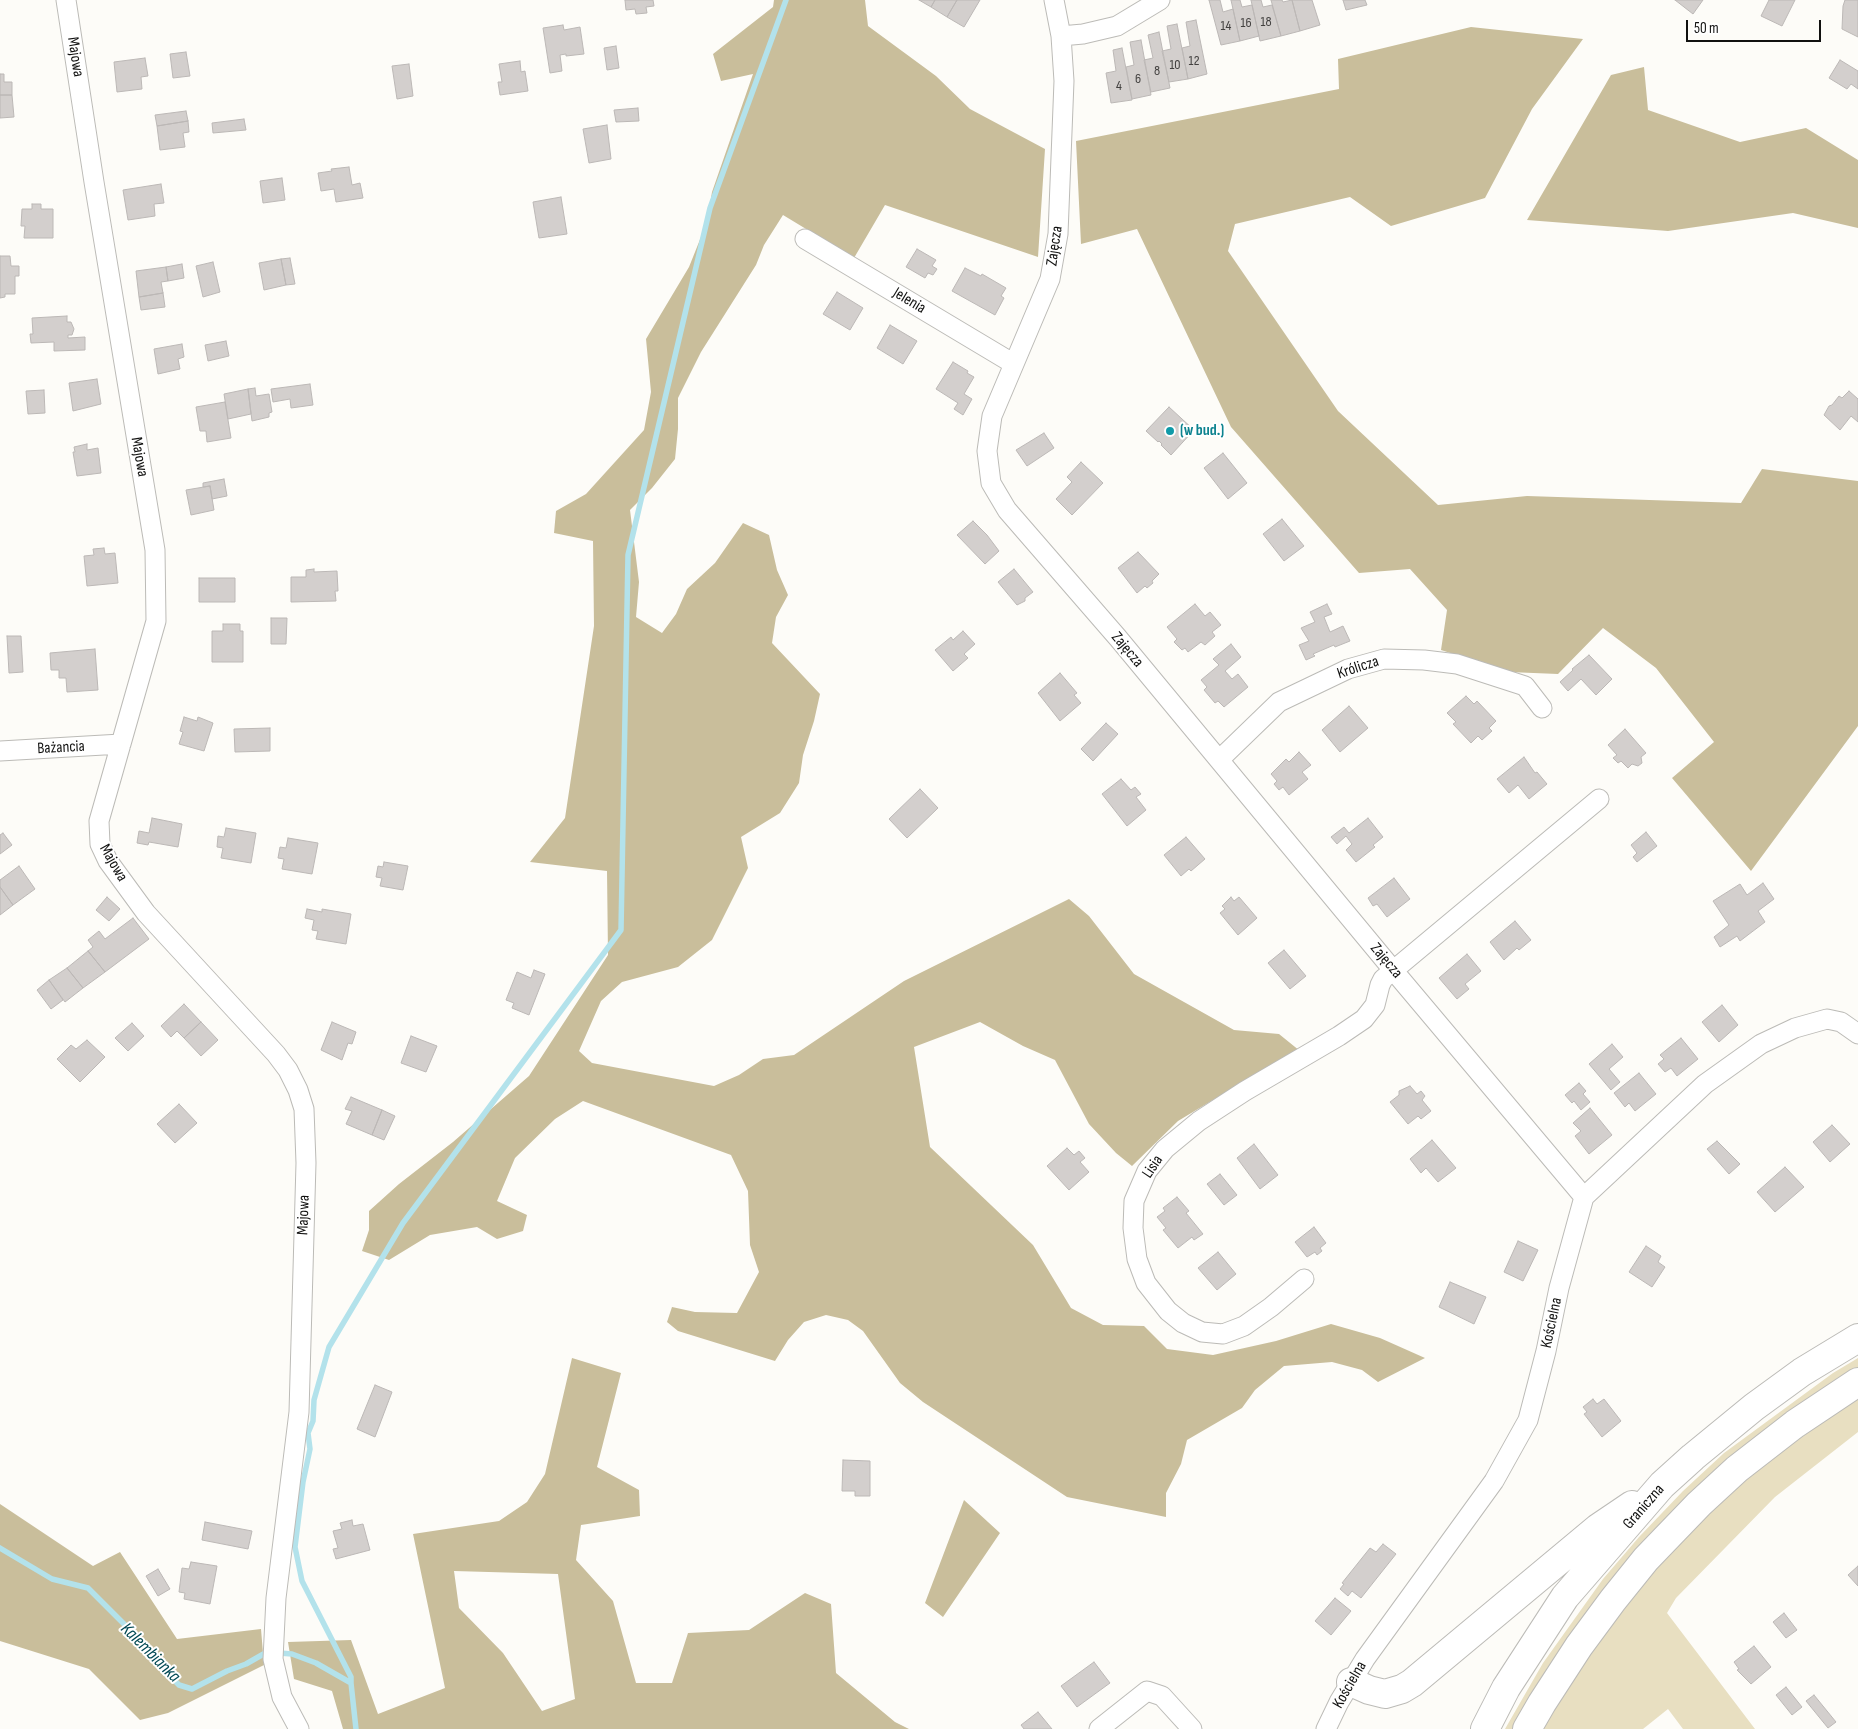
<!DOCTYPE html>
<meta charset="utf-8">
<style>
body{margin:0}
#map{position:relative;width:1858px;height:1729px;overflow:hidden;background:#fdfcf8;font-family:"Sofia Sans Condensed",sans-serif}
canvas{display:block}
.scale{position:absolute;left:1686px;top:20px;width:135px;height:22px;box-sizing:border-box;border:2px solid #111110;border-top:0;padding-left:6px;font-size:15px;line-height:18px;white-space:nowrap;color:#111110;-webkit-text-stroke:4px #fff;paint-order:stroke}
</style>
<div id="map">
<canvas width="1858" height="1729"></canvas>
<div class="scale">50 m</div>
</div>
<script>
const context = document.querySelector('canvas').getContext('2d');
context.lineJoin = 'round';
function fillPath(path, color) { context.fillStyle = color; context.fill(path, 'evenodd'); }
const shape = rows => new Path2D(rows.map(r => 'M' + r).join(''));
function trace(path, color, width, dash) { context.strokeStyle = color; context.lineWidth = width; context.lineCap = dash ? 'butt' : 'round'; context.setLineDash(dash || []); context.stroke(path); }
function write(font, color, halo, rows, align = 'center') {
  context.font = font + ' "Sofia Sans Condensed",sans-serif'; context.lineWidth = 4; context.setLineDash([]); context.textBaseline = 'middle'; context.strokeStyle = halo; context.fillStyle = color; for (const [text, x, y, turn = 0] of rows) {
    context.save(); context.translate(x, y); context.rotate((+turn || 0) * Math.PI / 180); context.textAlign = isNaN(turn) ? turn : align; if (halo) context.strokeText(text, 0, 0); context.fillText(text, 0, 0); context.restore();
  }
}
const green = shape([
 [1858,1358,1858,1368,1788,1415,1516,1729,1505,1729,1543,1663,1603,1579,1639,1537,1683,1491,1724,1453,1833,1373],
 [1858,1399,1858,1432,1775,1497,1676,1598,1667,1613,1755,1729,1683,1729,1668,1709,1643,1729,1543,1729,1552,1712,1603,1636,1658,1567,1738,1484,1810,1431]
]);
const forest = shape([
 [774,0,865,0,868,26,936,76,970,109,1045,149,1038,257,885,205,854,258,783,215,764,245,756,265,701,352,678,398,678,429,675,459,652,488,630,510,639,582,636,617,662,633,676,614,687,589,715,563,743,523,769,535,777,570,788,595,776,617,772,643,820,694,814,721,803,755,799,783,780,813,741,837,748,868,712,940,678,967,622,982,601,1001,579,1051,592,1063,714,1086,739,1075,763,1059,794,1055,904,981,1069,899,1089,916,1134,974,1234,1030,1279,1034,1300,1051,1271,1065,1178,1121,1132,1166,1116,1153,1089,1124,1055,1060,1023,1046,980,1022,914,1047,930,1147,1033,1245,1071,1308,1103,1325,1144,1326,1167,1349,1213,1355,1276,1341,1331,1324,1380,1338,1425,1358,1378,1382,1362,1370,1332,1362,1284,1366,1255,1390,1242,1408,1187,1440,1181,1464,1166,1493,1166,1517,1067,1497,923,1402,900,1383,863,1331,848,1320,826,1315,804,1322,788,1340,775,1361,678,1331,667,1322,672,1307,695,1312,737,1313,759,1272,750,1245,748,1191,731,1155,583,1101,555,1119,515,1158,497,1201,527,1215,523,1231,497,1239,477,1227,430,1235,389,1260,362,1251,369,1230,369,1211,399,1184,453,1142,529,1076,608,955,607,871,530,862,565,818,594,626,593,541,554,533,556,511,586,494,644,430,651,392,646,339,689,267,707,222,712,192,753,74,721,81,713,54,773,7],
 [1471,27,1583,39,1532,109,1485,198,1391,226,1350,197,1235,224,1228,251,1338,411,1438,505,1527,496,1741,503,1762,469,1858,481,1858,726,1751,871,1672,778,1714,742,1656,668,1603,628,1558,674,1509,672,1441,650,1447,610,1410,569,1359,573,1231,427,1137,229,1081,244,1076,141,1339,89,1338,59],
 [1644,67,1648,110,1740,142,1806,128,1858,160,1858,228,1793,213,1668,231,1527,220,1611,75],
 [572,1358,621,1373,597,1467,639,1490,640,1516,581,1525,576,1560,613,1601,636,1683,672,1683,688,1633,749,1630,805,1593,831,1604,836,1673,895,1722,909,1729,343,1729,332,1691,294,1679,288,1642,351,1640,378,1714,445,1688,413,1534,499,1521,527,1502,545,1474],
 [454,1571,558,1574,575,1699,542,1711,503,1653,459,1608],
 [964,1500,1000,1533,943,1617,925,1603],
 [0,1504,93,1566,120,1552,177,1639,261,1629,264,1665,168,1713,140,1720,89,1669,0,1641]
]);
const stream = shape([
 [0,1548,52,1579,88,1588,135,1635,149,1654,179,1685,192,1689,227,1671,246,1664,267,1652,292,1654,316,1663,351,1683,356,1729],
 [351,1683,351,1677,302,1581,295,1547,303,1482,310,1449,308,1433,313,1421,314,1400,329,1347,403,1223,621,930,628,555,710,208,786,0]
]);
const building = shape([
 [625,0,653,0,654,6,646,7,647,13,636,14,635,9,626,10,625,0],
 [919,0,935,0,931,7,919,0],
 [935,0,957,0,947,17,931,7,935,0],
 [957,0,980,0,964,27,947,17,957,0],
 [1209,0,1220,0,1223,12,1233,9,1240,41,1221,45,1209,0],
 [1231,0,1240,0,1242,7,1252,5,1259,36,1240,41,1231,0],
 [1251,0,1261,0,1263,7,1272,5,1281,36,1260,41,1251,0],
 [1271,0,1282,0,1283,2,1292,0,1300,31,1281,36,1271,0],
 [1292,0,1312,0,1320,25,1300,31,1292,0],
 [1343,0,1365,0,1367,5,1346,10,1343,0],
 [1675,0,1703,0,1693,14,1675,0],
 [1769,0,1795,0,1782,26,1761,16,1769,0],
 [1845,0,1858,0,1858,37,1842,29,1843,6,1845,0],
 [1196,20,1207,74,1188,79,1182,48,1190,46,1186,22,1196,20],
 [1177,24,1188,79,1169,82,1162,51,1171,49,1167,26,1177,24],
 [563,25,564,30,580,27,584,54,566,56,566,54,560,55,562,71,550,73,543,28,563,25],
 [1159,32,1170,88,1151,92,1144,60,1153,58,1148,35,1159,32],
 [1141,40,1151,95,1132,99,1126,67,1134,65,1130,42,1141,40],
 [616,46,619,68,607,70,604,48,616,46],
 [1122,48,1132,100,1111,103,1106,73,1116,71,1113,50,1122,48],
 [186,52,190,76,173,78,170,54,186,52],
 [145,58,148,76,141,77,142,89,117,92,114,62,145,58],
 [1840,60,1858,71,1858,89,1851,84,1847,89,1829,78,1840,60],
 [520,61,521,72,525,71,528,91,500,95,498,82,502,82,499,64,520,61],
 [409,64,413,96,397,99,392,66,409,64],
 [0,74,4,74,4,82,12,82,12,95,0,95,0,74],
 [0,95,12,95,14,117,0,118,0,95],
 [638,108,639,121,616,122,614,110,638,108],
 [186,111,188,121,157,126,155,115,186,111],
 [244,119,246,130,213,133,212,123,244,119],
 [188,121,189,132,183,133,185,147,160,150,157,126,188,121],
 [607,125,611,159,589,163,583,129,607,125],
 [349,167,352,185,360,183,363,198,336,202,334,189,321,191,318,173,332,171,331,169,349,167],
 [282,178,285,200,263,203,260,181,282,178],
 [161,184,164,203,154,204,155,216,128,220,123,190,161,184],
 [561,197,567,234,539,238,533,202,561,197],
 [32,204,41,204,41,209,53,209,53,238,24,238,25,226,21,226,22,209,32,209,32,204],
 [917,249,936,260,932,266,937,269,933,275,928,273,925,278,906,267,917,249],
 [0,256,10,256,11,266,19,266,19,276,15,276,15,294,5,294,5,297,0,298,0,256],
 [290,258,295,284,286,285,281,259,290,258],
 [281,259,286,285,264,290,259,263,281,259],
 [213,262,220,292,203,297,196,266,213,262],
 [182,264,184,278,168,281,166,267,182,264],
 [166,267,168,281,161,282,163,293,139,297,136,271,166,267],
 [965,268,981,276,982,274,1006,288,1001,296,1004,298,995,315,952,291,965,268],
 [837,292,863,308,850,330,823,314,837,292],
 [163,293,165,307,141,310,139,297,163,293],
 [67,316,67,322,71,322,74,329,72,335,68,335,68,338,85,337,85,350,54,351,54,342,31,343,30,334,33,334,32,318,67,316],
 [890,325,917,341,903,364,877,348,890,325],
 [226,341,229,356,208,361,205,345,226,341],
 [182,344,184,357,178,359,180,369,158,374,154,349,182,344],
 [953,362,968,371,967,373,974,377,964,394,972,399,963,415,954,409,958,403,936,389,953,362],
 [97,379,101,404,73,411,69,383,97,379],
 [310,384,313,405,291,408,290,399,273,402,271,389,310,384],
 [255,388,256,396,269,394,272,412,269,413,269,417,252,421,248,389,255,388],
 [248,389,251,414,228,419,224,394,248,389],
 [44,390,45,413,28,414,26,391,44,390],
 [1849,391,1858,399,1858,422,1851,416,1840,430,1824,415,1829,406,1832,405,1839,396,1842,398,1849,391],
 [225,402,231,438,207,442,206,431,200,431,196,407,225,402],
 [1169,407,1194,430,1171,455,1161,445,1162,444,1159,441,1158,442,1146,431,1169,407],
 [1044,433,1054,448,1027,466,1016,450,1044,433],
 [87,444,87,450,98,448,101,473,77,476,73,452,75,452,74,447,87,444],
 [1223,453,1247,483,1228,499,1204,468,1223,453],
 [1081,462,1103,483,1072,515,1056,499,1072,482,1067,477,1081,462],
 [224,479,227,496,212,499,210,486,203,487,203,483,224,479],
 [210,486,214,510,191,515,186,490,210,486],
 [1282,519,1304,546,1284,561,1263,534,1282,519],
 [973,521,987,535,999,551,985,564,957,535,973,521],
 [104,548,105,554,115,553,118,583,87,586,84,556,94,555,93,549,104,548],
 [1138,552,1159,574,1152,581,1153,583,1147,588,1145,586,1137,593,1118,568,1138,552],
 [314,569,314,572,337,571,338,591,335,591,336,601,291,602,291,577,306,577,306,570,314,569],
 [1014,569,1033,592,1025,598,1025,601,1017,605,998,582,1014,569],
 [199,578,235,578,235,602,199,602,199,578],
 [1195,604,1205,616,1210,612,1221,625,1212,632,1215,636,1205,645,1201,642,1188,652,1185,648,1182,650,1174,642,1177,639,1167,627,1195,604],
 [1327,604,1332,614,1324,617,1330,632,1343,626,1350,641,1335,647,1334,645,1313,654,1315,656,1306,660,1299,645,1309,641,1301,628,1315,622,1310,612,1327,604],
 [271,618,287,618,286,644,271,644,271,618],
 [223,624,240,624,240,631,243,631,243,662,212,662,212,631,223,631,223,624],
 [963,631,975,644,964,654,968,658,953,671,935,650,951,637,953,640,963,631],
 [7,636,21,636,23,672,9,673,7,636],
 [1231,644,1241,657,1225,671,1232,679,1238,674,1248,687,1224,707,1218,701,1215,703,1204,690,1207,687,1201,680,1219,665,1213,659,1231,644],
 [95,649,98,690,67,692,66,678,59,678,59,670,51,670,50,653,95,649],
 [1589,655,1612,679,1596,695,1581,679,1568,691,1560,682,1573,670,1572,669,1589,655],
 [1060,673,1077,693,1074,695,1081,703,1060,721,1038,693,1060,673],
 [1466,696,1474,704,1477,701,1496,721,1489,728,1492,731,1482,740,1478,736,1471,743,1453,724,1456,722,1447,713,1466,696],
 [1349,706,1368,728,1340,752,1322,730,1349,706],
 [184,717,197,721,198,717,213,723,204,751,179,744,183,732,180,731,184,717],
 [1106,723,1118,734,1093,761,1081,749,1106,723],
 [270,728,270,751,235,752,234,729,270,728],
 [1625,729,1646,753,1641,757,1642,763,1638,766,1632,764,1628,768,1621,761,1618,763,1613,758,1617,755,1608,745,1625,729],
 [1299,752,1311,765,1302,772,1308,779,1289,795,1283,787,1279,790,1274,784,1277,781,1271,774,1286,759,1289,762,1299,752],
 [1524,757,1535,773,1537,772,1547,784,1529,799,1518,785,1509,793,1497,779,1524,757],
 [1121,779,1131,790,1135,787,1141,794,1136,797,1146,810,1127,826,1102,794,1121,779],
 [920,789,938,808,907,838,889,819,920,789],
 [152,818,182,824,178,847,149,842,148,845,137,843,139,831,149,833,152,818],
 [1368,818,1383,837,1373,845,1375,847,1356,862,1346,850,1352,844,1346,836,1337,844,1331,837,1344,827,1349,833,1368,818],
 [226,828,256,833,251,863,221,858,223,848,217,847,218,836,224,837,226,828],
 [1646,832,1657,846,1637,862,1633,857,1637,853,1631,845,1646,832],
 [3,833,12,845,0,854,0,835,3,833],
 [1186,837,1205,859,1191,871,1189,869,1181,876,1164,855,1186,837],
 [288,838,318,843,312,874,282,869,284,859,278,858,280,847,286,848,288,838],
 [384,862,408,866,403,890,380,886,382,878,376,877,378,866,383,867,384,862],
 [19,866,35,889,13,905,0,887,0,880,19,866],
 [1394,878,1410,899,1387,917,1377,904,1373,906,1368,898,1394,878],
 [1763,883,1774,899,1758,911,1765,922,1740,941,1737,936,1720,947,1714,937,1729,925,1713,901,1740,884,1747,895,1763,883],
 [0,887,13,905,0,915,0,887],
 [107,897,120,909,109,921,96,910,107,897],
 [1231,897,1234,901,1239,897,1257,918,1238,935,1220,913,1225,909,1222,906,1231,897],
 [307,909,322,912,322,909,351,914,346,944,316,939,318,931,312,930,314,920,305,918,307,909],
 [133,918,149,939,105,972,88,951,93,947,88,940,99,931,105,939,133,918],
 [1515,921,1531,940,1519,950,1517,948,1504,960,1490,942,1515,921],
 [1284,950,1306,976,1290,989,1268,963,1284,950],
 [88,951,105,972,83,988,67,968,88,951],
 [1467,954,1481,971,1465,984,1469,989,1457,999,1439,978,1467,954],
 [67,968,83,988,65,1002,49,980,67,968],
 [534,970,545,974,529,1015,512,1008,514,1003,506,1000,517,972,531,978,534,970],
 [49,980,63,1000,51,1009,37,990,49,980],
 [184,1004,201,1022,184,1038,177,1031,171,1037,161,1026,184,1004],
 [1722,1005,1738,1025,1719,1042,1702,1022,1722,1005],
 [201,1022,218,1040,201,1056,184,1038,201,1022],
 [332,1022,356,1032,352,1044,348,1043,342,1060,321,1050,332,1022],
 [132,1023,144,1036,128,1051,115,1038,132,1023],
 [411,1036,437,1046,426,1072,401,1063,411,1036],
 [1681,1038,1698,1059,1677,1076,1671,1068,1665,1072,1658,1064,1664,1059,1660,1055,1681,1038],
 [87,1040,105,1057,80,1082,57,1059,71,1045,76,1049,87,1040],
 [1612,1044,1623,1057,1609,1069,1620,1082,1611,1090,1589,1064,1612,1044],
 [1639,1073,1656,1094,1635,1111,1629,1103,1625,1107,1614,1093,1639,1073],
 [1579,1083,1586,1091,1583,1094,1590,1102,1581,1110,1574,1101,1572,1103,1565,1095,1579,1083],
 [1410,1086,1417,1094,1421,1091,1425,1096,1422,1100,1431,1111,1421,1119,1418,1116,1408,1124,1390,1102,1399,1095,1399,1091,1410,1086],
 [351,1097,382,1110,372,1135,346,1124,352,1111,345,1109,351,1097],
 [179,1104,197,1123,175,1143,157,1124,179,1104],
 [1590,1108,1612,1135,1589,1154,1575,1136,1581,1131,1573,1123,1590,1108],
 [382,1110,395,1116,384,1140,372,1135,382,1110],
 [1832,1125,1850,1144,1830,1162,1813,1142,1832,1125],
 [1432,1140,1456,1168,1438,1182,1426,1168,1421,1173,1410,1159,1432,1140],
 [1717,1141,1740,1164,1729,1174,1707,1149,1717,1141],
 [1254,1144,1278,1175,1260,1189,1237,1158,1254,1144],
 [1067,1148,1074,1155,1079,1151,1085,1158,1080,1162,1089,1172,1069,1190,1047,1166,1067,1148],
 [1785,1167,1804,1187,1775,1212,1757,1192,1785,1167],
 [1220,1174,1237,1195,1224,1205,1207,1184,1220,1174],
 [1177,1197,1189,1211,1186,1213,1203,1234,1194,1240,1192,1237,1178,1248,1163,1230,1166,1228,1157,1217,1165,1211,1163,1208,1177,1197],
 [1314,1227,1326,1243,1320,1248,1322,1251,1317,1255,1315,1252,1307,1257,1295,1242,1314,1227],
 [1518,1241,1538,1250,1523,1281,1504,1272,1518,1241],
 [1646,1246,1661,1256,1658,1262,1665,1267,1652,1287,1629,1272,1646,1246],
 [1218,1252,1236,1274,1217,1290,1198,1268,1218,1252],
 [1450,1282,1486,1297,1474,1324,1439,1307,1450,1282],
 [375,1385,392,1392,375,1437,357,1429,375,1385],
 [1593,1399,1597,1404,1604,1399,1621,1421,1602,1437,1584,1414,1587,1412,1583,1407,1593,1399],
 [843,1460,870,1461,870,1496,855,1496,855,1491,842,1491,843,1460],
 [352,1520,353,1526,363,1524,370,1550,336,1559,333,1549,338,1548,333,1531,342,1529,340,1523,352,1520],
 [205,1522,252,1531,248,1549,202,1540,205,1522],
 [1383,1544,1396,1554,1361,1598,1352,1591,1348,1596,1340,1589,1344,1584,1342,1583,1370,1548,1376,1552,1383,1544],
 [191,1562,217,1566,210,1604,184,1599,185,1593,179,1592,182,1568,189,1569,191,1562],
 [1858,1566,1858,1586,1848,1575,1858,1566],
 [158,1569,170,1589,158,1596,146,1576,158,1569],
 [1335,1598,1351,1611,1331,1635,1315,1621,1335,1598],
 [1784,1613,1797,1630,1786,1638,1773,1622,1784,1613],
 [1754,1646,1771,1667,1751,1684,1737,1670,1739,1669,1734,1662,1754,1646],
 [1094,1662,1110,1683,1077,1707,1061,1686,1094,1662],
 [1786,1687,1802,1707,1792,1715,1776,1695,1786,1687],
 [1814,1695,1836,1722,1828,1728,1806,1701,1814,1695],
 [1038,1712,1052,1729,1024,1729,1021,1725,1038,1712]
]);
const minor = shape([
 [66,0,94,182,155,550,156,621,99,821,100,844,108,861,146,913,276,1054,288,1070,298,1090,304,1109,306,1163,299,1412,276,1598,273,1659,282,1697,299,1729],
 [1054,0,1061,36,1064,81,1058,234,1050,279,992,416,987,451,991,483,1007,510,1020,525,1118,638,1393,970,1584,1197],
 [1061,36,1083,34,1117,26,1160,0],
 [805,239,1014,364],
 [0,751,121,744],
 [1219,760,1279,702,1348,669,1384,659,1424,660,1457,664,1525,686,1542,708],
 [1304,1279,1271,1307,1244,1326,1223,1334,1202,1332,1183,1323,1168,1311,1146,1283,1137,1259,1133,1228,1134,1201,1147,1171,1165,1149,1199,1121,1245,1091,1339,1036,1364,1019,1375,1005,1380,985,1383,979,1599,799],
 [1099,1729,1147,1691,1162,1696,1192,1729],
 [1326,1729,1339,1702,1365,1659,1494,1481,1528,1420,1546,1351,1559,1288,1584,1197,1705,1084,1761,1044,1795,1028,1827,1019,1841,1022,1858,1034]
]);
const highway = shape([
 [1351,1682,1369,1690,1385,1694,1402,1689,1412,1683,1598,1528,1632,1505],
 [1485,1729,1506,1688,1565,1597,1662,1485,1693,1457,1754,1407,1802,1372,1858,1338],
 [1527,1729,1542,1703,1579,1646,1613,1600,1646,1559,1699,1504,1737,1469,1795,1424,1858,1382]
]);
const markers = [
 [1170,431,5,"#0f9aa8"]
];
const numberNames = [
 ["18",1266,22],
 ["16",1246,23],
 ["14",1226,26],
 ["12",1194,61],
 ["10",1175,65],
 ["8",1157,71],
 ["6",1138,79],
 ["4",1119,86]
];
const streetNames = [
 ["Majowa",75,57,81],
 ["Zajęcza",1055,246,-82],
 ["Jelenia",909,301,31],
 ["Majowa",139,457,80],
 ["Zajęcza",1127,650,50],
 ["Królicza",1358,668,-18],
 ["Bażancia",61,748,-3],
 ["Majowa",113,863,60],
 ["Zajęcza",1386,961,50],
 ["Lisia",1153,1167,-56],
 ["Majowa",304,1215,-88],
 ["Kościelna",1552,1323,-78],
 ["Graniczna",1644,1507,-49],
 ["Kościelna",1350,1685,-60]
];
const cultureNames = [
 ["(w bud.)",1180,431]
];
const waterNames = [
 ["Kalembianka",150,1653,45]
];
fillPath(green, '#e8dfc1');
fillPath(forest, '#c9be9b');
trace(stream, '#b3e2eb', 5.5);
fillPath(building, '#d3cfcd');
trace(building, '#bcb8b6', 1);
trace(minor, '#bcbbb7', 21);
trace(highway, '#bcbbb7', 30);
trace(minor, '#fff', 19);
trace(highway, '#fff', 28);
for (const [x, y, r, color] of markers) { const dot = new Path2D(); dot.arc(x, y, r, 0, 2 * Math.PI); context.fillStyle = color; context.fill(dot); trace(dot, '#fff', 2); }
write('14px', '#42403f', null, numberNames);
write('16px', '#111110', '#fff', streetNames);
write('bold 16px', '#0d838f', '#fff', cultureNames, 'left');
write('italic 18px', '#024954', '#fff', waterNames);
</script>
